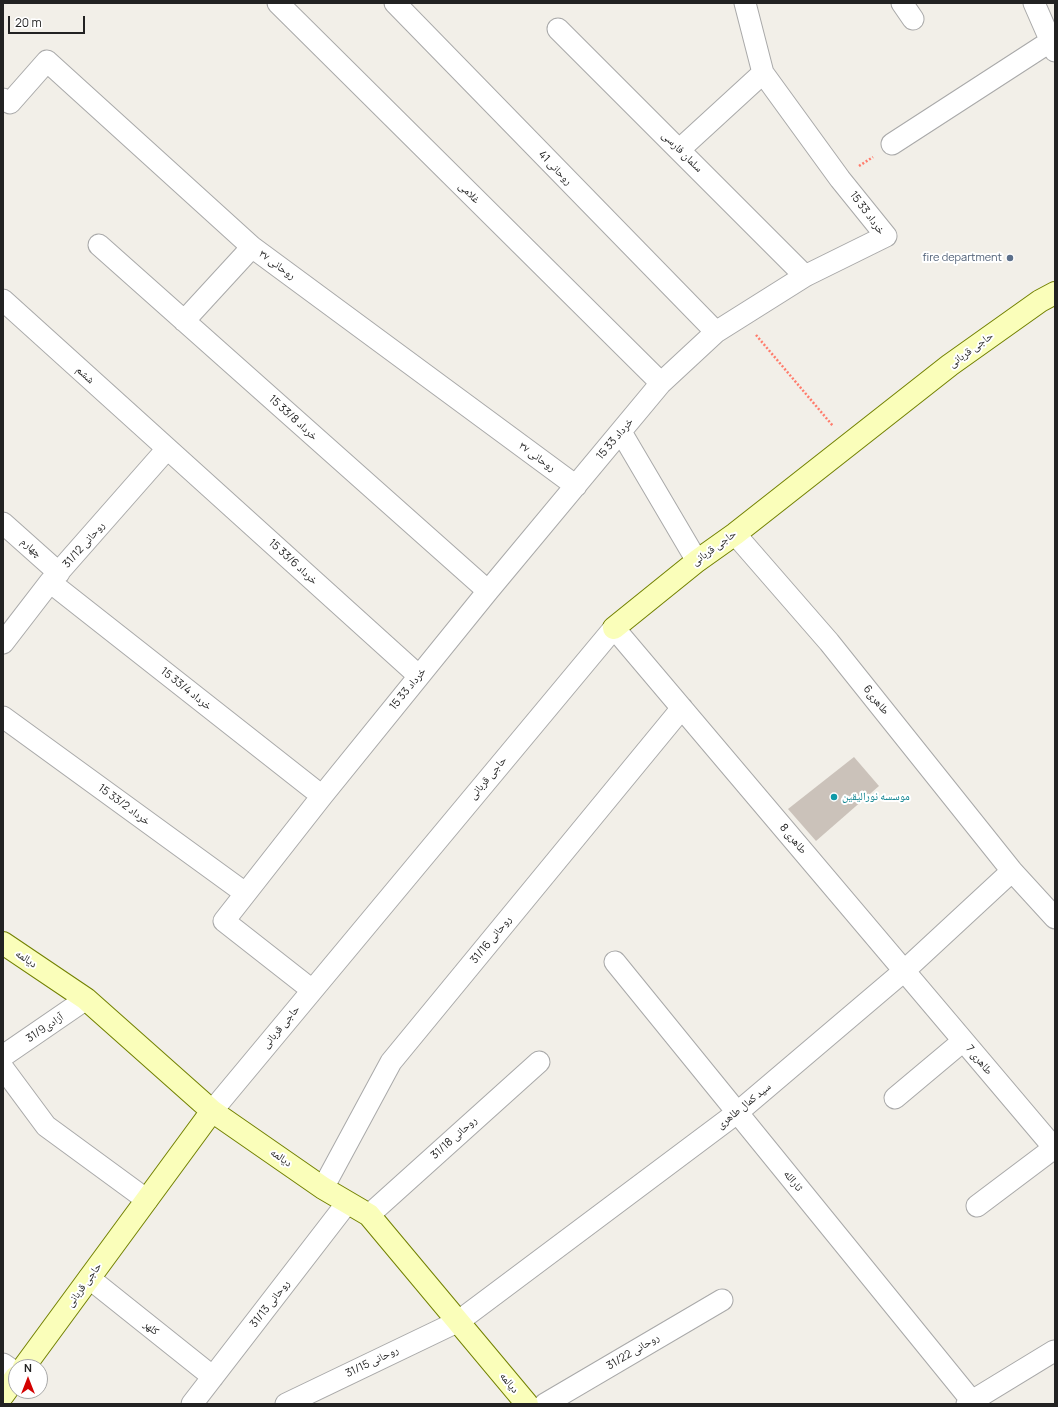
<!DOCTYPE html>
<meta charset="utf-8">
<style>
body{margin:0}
#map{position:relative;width:1058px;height:1407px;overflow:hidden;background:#f2efe8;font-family:Manrope,sans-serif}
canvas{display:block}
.frame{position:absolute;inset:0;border:4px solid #222;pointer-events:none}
.north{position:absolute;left:8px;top:1359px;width:40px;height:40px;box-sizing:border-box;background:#fff;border:1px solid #a7a7a7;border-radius:50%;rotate:0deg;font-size:11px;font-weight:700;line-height:16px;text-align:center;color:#222}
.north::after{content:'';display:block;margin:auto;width:14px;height:18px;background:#d30100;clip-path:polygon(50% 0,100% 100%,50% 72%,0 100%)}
.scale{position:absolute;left:8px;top:16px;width:77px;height:18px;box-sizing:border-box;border:2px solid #222;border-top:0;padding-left:5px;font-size:12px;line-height:14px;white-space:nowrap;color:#222;-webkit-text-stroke:3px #fff;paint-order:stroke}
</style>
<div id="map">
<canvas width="1058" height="1407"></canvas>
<div class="frame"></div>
<div class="north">N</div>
<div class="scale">20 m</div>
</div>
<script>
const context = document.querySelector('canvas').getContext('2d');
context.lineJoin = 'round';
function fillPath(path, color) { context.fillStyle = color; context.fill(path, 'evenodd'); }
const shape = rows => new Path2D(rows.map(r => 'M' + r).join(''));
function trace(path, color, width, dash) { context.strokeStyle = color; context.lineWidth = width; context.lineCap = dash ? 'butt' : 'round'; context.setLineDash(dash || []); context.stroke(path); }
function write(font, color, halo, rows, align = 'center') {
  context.font = font + ' Manrope,"Noto Naskh Arabic",sans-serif'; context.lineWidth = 4; context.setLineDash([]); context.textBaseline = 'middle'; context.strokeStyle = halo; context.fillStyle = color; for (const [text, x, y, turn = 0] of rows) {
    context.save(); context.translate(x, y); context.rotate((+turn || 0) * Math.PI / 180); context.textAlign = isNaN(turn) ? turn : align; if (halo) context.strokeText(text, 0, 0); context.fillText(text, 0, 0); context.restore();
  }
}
const building = shape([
 [854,757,879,786,816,841,788,809]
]);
const path = shape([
 [859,166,873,157],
 [756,335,833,426]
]);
const street = shape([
 [278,3,661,383],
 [395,3,716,332],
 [902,3,913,19],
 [1034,3,1055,51],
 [558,29,805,276],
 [3,99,10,103,47,61,252,247,576,486],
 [892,144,1051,41],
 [679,150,763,73],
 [99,245,488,591],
 [3,300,419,676],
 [184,321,252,247],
 [621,432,697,561],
 [3,523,59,573],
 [735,534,829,642,1012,871,1055,918],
 [50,582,322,796],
 [3,643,50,582,167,449],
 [3,717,245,893],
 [615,962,971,1400],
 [312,990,224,921,322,796,488,591,661,383,716,332,805,276,886,236,840,179,763,73,745,3],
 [3,1056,86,999],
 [3,1068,46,1126,147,1200],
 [895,1098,963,1041],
 [212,1111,614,628,1055,1149],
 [323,1188,391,1062,682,708],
 [977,1206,1054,1148],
 [369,1215,539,1062],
 [89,1278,213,1377],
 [3,1364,16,1373],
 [192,1404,347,1203],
 [286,1404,459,1321,738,1112,904,971,1012,871],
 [545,1404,722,1300],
 [967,1404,1054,1351,1055,1353]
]);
const secondary = shape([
 [614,628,697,561,735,534,950,365,1040,301,1055,293],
 [3,943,86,999,212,1111,323,1188,369,1215,527,1404],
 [24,1367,212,1111],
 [3,1395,16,1377]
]);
const markers = [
 [1010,258,4,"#5c6f8a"],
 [834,797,4,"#0f9aa8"]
];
const streetNames = [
 ["سلمان فارسی",682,152,45],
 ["روحانی 41",555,168,46],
 ["غلامی",469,193,45],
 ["15 خرداد 33",867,213,53],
 ["روحانی ۳۷",277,265,36],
 ["حاجی قربانی",971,350,-36],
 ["ششم",85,375,42],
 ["15 خرداد 33/8",293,418,42],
 ["15 خرداد 33",615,439,-50],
 ["روحانی ۳۷",537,457,36],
 ["روحانی 31/12",84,545,-49],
 ["چهارم",31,548,41],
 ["حاجی قربانی",714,548,-36],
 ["15 خرداد 33/6",293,562,42],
 ["15 خرداد 33/4",186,689,38],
 ["15 خرداد 33",408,689,-51],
 ["طاهری6",876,700,51],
 ["حاجی قربانی",488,778,-50],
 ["15 خرداد 33/2",124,805,36],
 ["طاهری 8",793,839,50],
 ["روحانی 31/16",491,940,-51],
 ["دیالمه",26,959,34],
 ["حاجی قربانی",281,1027,-50],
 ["آزادی31/9",45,1028,-34],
 ["طاهری 7",979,1060,50],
 ["سید کمال طاهری",744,1106,-39],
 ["روحانی 31/18",454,1138,-42],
 ["دیالمه",281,1158,35],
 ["ثارالله",793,1181,51],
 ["حاجی قربانی",84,1285,-54],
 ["روحانی 31/13",270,1304,-52],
 ["کلهر",151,1328,39],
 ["روحانی 31/22",633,1352,-31],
 ["روحانی 31/15",372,1362,-26],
 ["دیالمه",509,1383,51]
];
const serviceNames = [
 ["fire department",1002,258]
];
const cultureNames = [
 ["موسسه نورالیقین",842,797]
];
fillPath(building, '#cbc2ba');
trace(street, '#a9a9a9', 23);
trace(secondary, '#728100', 24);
trace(path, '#ff7c6c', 2.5, [2, 2]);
trace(street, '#fff', 21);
trace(secondary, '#fafeba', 22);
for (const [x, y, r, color] of markers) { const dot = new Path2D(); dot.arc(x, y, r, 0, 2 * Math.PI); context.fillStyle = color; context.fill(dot); trace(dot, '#fff', 1.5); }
write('11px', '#222', '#fff', streetNames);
write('11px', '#4e5e75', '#fff', serviceNames, 'right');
write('11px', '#0d838f', '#fff', cultureNames, 'left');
</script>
